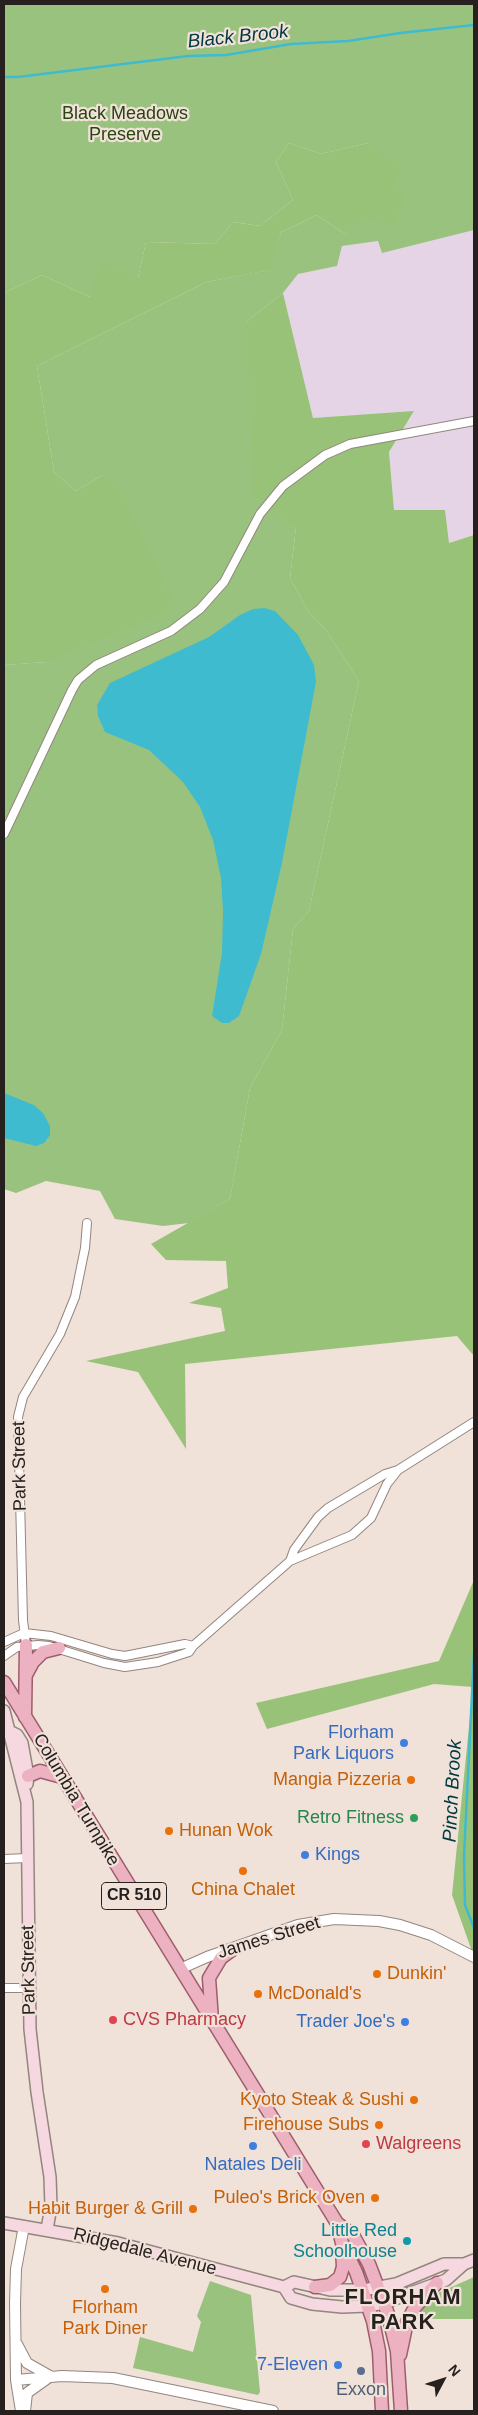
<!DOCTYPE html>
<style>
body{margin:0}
#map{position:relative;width:478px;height:2415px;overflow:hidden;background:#f0e1d9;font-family:Arial,sans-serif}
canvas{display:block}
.frame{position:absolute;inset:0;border:5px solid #26201e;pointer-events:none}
.north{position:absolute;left:418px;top:2355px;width:50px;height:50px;-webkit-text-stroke:4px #f0e1d9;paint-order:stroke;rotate:50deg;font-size:14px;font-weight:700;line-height:20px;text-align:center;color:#26201e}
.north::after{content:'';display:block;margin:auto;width:18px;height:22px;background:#26201e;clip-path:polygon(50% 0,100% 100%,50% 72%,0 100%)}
</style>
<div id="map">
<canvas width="478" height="2415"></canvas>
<div class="frame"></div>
<div class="north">N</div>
</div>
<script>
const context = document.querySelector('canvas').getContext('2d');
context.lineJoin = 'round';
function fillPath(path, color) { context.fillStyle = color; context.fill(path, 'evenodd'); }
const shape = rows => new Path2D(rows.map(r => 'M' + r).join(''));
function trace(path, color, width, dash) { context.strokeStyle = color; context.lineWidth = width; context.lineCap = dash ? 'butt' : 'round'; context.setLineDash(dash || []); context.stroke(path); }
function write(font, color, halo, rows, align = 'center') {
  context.font = font + ' Arial,sans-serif'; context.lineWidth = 4.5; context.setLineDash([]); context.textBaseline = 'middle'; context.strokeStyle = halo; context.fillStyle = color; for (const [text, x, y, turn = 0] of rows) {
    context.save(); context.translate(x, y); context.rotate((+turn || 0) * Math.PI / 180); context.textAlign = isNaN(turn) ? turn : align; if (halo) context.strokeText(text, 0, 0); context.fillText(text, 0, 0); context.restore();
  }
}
const industrial = shape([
 [474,230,474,535,449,543,445,510,394,510,389,452,414,412,313,418,283,293,298,274,337,266,342,246,379,241,382,253]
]);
const green = shape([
 [4,4,474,4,474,230,382,253,378,241,342,246,337,266,298,274,283,293,246,322,296,527,290,578,308,611,326,630,359,681,309,911,293,929,282,1030,250,1088,230,1199,189,1223,163,1226,115,1219,100,1191,46,1181,16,1193,4,1189,4,665,46,662,103,475,76,491,54,472,37,366,206,282,269,270,281,232,317,215,345,234,394,182,368,143,321,154,289,143,276,162,293,200,260,226,233,222,215,244,146,242,138,278,90,297,42,275,4,293],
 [474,2277,474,2319,413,2319,429,2297],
 [210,2281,251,2295,260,2392,258,2395,133,2368,140,2337,193,2352,201,2322,197,2316]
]);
const forest = shape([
 [289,143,321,154,368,143,405,169,394,182,407,201,392,226,365,217,345,234,317,215,281,232,270,270,206,282,37,366,54,472,76,491,103,475,121,490,177,608,46,662,4,665,4,293,42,275,90,297,101,259,138,278,146,242,215,244,233,222,260,226,293,200,276,162],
 [283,293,313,418,414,411,389,452,394,510,445,510,449,543,474,535,474,1356,457,1336,185,1364,186,1449,138,1372,86,1361,225,1331,221,1308,189,1303,228,1288,226,1261,166,1260,151,1244,230,1199,250,1088,282,1030,293,929,309,911,359,681,326,630,308,611,290,578,296,527,254,496,246,322],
 [474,1580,474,1957,452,1895,473,1687,434,1684,267,1729,256,1703,439,1661]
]);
const water = shape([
 [264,608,275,611,298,635,314,665,316,682,282,863,261,954,239,1016,229,1023,222,1023,212,1016,222,953,223,912,221,878,213,840,200,807,183,782,149,750,105,732,98,716,97,705,110,683,209,637,240,615,253,609],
 [4,1093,34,1105,43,1113,50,1126,50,1135,44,1143,36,1146,4,1138]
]);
const stream = shape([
 [4,77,18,77,188,56,226,55,291,44,348,41,400,33,474,25],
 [474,1654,464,1856,465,1905,474,1928]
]);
const minor = shape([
 [4,834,72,690,78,680,96,665,171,631,200,609,224,582,260,514,283,486,325,455,350,444,474,421],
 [290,1561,352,1535,371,1518,387,1484,398,1470,474,1422],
 [4,1642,24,1633,51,1636,112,1654,125,1656,185,1644,193,1646],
 [26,1645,23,1620,18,1417,23,1397,60,1334,75,1297,85,1248,87,1223],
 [4,1656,17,1647,38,1645,49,1646,104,1663,125,1667,158,1662,189,1652,193,1646,290,1561,294,1550,318,1517,328,1508,385,1474,398,1470],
 [4,1859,27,1858],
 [4,1988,29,1988]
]);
const tertiary = shape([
 [180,1969,207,1957,298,1925,334,1919,379,1921,400,1925,431,1935,474,1957],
 [17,2344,27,2363,50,2376],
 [16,2380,62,2376,113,2378,273,2411],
 [21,2411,16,2380,15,2303,16,2269,24,2226],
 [25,2411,27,2393,48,2378]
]);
const secondary = shape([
 [4,1711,27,1802,30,2029,37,2092,50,2177,51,2207,47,2229],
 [11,1732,17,1735,22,1743,28,1776,27,1784],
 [4,2223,118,2243,284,2287,294,2282,330,2290,363,2290,396,2284,444,2264,464,2264,474,2260],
 [284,2287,291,2298,312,2304,342,2307,368,2306,384,2303,446,2280,464,2264]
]);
const primary = shape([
 [26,1675,33,1662,43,1652,59,1648],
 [4,1682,337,2223,342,2243,356,2272,373,2321,379,2351,382,2411],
 [25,1717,26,1645],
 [28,1776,40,1771,62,1777],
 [212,2020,209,1978,221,1958,232,1950],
 [337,2223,353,2235,369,2264,388,2314,397,2351,401,2411],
 [315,2287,330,2285,340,2277,343,2267,342,2248],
 [400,2355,407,2322,415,2307,437,2283]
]);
const markers = [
 [404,1743,5,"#3f7fe0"],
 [411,1780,5,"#e8710a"],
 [414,1818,5,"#2e9e5b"],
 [169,1831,5,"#e8710a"],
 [305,1855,5,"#3f7fe0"],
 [243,1871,5,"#e8710a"],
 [377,1974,5,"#e8710a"],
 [258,1994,5,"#e8710a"],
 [113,2020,5,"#e0444e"],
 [405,2022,5,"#3f7fe0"],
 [414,2100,5,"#e8710a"],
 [379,2125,5,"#e8710a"],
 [366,2144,5,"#e0444e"],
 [253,2146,5,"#3f7fe0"],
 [375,2198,5,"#e8710a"],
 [193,2209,5,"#e8710a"],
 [407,2241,5,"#0f9aa8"],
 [105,2289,5,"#e8710a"],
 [338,2365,5,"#3f7fe0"],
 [361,2371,5,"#5c6f8a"]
];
const shields = [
 [134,1896,65]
];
const shieldNames = [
 ["CR 510",134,1896]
];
const parkNames = [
 ["Black Meadows",125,114],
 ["Preserve",125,135]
];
const streetNames = [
 ["Park Street",20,1466,-91],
 ["Columbia Turnpike",76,1800,59],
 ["James Street",269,1938,-17],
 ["Park Street",29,1970,-91],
 ["Ridgedale Avenue",145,2252,14]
];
const shopNames = [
 ["Florham",394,1733],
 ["Park Liquors",394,1754],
 ["Kings",315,1855,"left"],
 ["Trader Joe's",395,2022],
 ["Natales Deli",253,2165,"center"],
 ["7-Eleven",328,2365]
];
const foodNames = [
 ["Mangia Pizzeria",401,1780],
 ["Hunan Wok",179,1831,"left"],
 ["China Chalet",243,1890,"center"],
 ["Dunkin'",387,1974,"left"],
 ["McDonald's",268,1994,"left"],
 ["Kyoto Steak & Sushi",404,2100],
 ["Firehouse Subs",369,2125],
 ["Puleo's Brick Oven",365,2198],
 ["Habit Burger & Grill",183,2209],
 ["Florham",105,2308,"center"],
 ["Park Diner",105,2329,"center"]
];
const leisureNames = [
 ["Retro Fitness",404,1818]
];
const healthNames = [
 ["CVS Pharmacy",123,2020],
 ["Walgreens",376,2144]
];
const cultureNames = [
 ["Little Red",397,2231],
 ["Schoolhouse",397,2252]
];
const serviceNames = [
 ["Exxon",361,2390]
];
const waterNames = [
 ["Black Brook",238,37,-6],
 ["Pinch Brook",453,1791,-87]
];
const districtNames = [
 ["FLORHAM",403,2298],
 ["PARK",403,2323]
];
fillPath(industrial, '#e5d4e6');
fillPath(green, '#9ac27f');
fillPath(forest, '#97c278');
fillPath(water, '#3fbbcf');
trace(stream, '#3fbbcf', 2.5);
trace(minor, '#93867f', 10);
trace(tertiary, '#93867f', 12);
trace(secondary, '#93867f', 14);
trace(primary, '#9e5d6d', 15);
trace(minor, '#fff', 8);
trace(tertiary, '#fff', 10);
trace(secondary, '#f5d8e0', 11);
trace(primary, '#ecb2c1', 12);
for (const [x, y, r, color] of markers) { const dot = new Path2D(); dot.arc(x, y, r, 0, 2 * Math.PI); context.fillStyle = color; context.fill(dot); trace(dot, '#f0e1d9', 2); }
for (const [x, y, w] of shields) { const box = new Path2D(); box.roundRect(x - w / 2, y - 13.5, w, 27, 4); context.fillStyle = '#f0e1d9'; context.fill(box); trace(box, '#26201e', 1); }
write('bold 16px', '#26201e', null, shieldNames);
write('18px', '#294411', '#f0e1d9', parkNames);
write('18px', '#26201e', '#f0e1d9', streetNames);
write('18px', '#366cbe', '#f0e1d9', shopNames, 'right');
write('18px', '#c56008', '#f0e1d9', foodNames, 'right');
write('18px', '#27864d', '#f0e1d9', leisureNames, 'right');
write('18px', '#be3a42', '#f0e1d9', healthNames, 'left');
write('18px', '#0d838f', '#f0e1d9', cultureNames, 'right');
write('18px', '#4e5e75', '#f0e1d9', serviceNames);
write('italic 19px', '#003841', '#f0e1d9', waterNames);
context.letterSpacing = '1px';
write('bold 22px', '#26201e', '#f0e1d9', districtNames);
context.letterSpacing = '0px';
</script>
